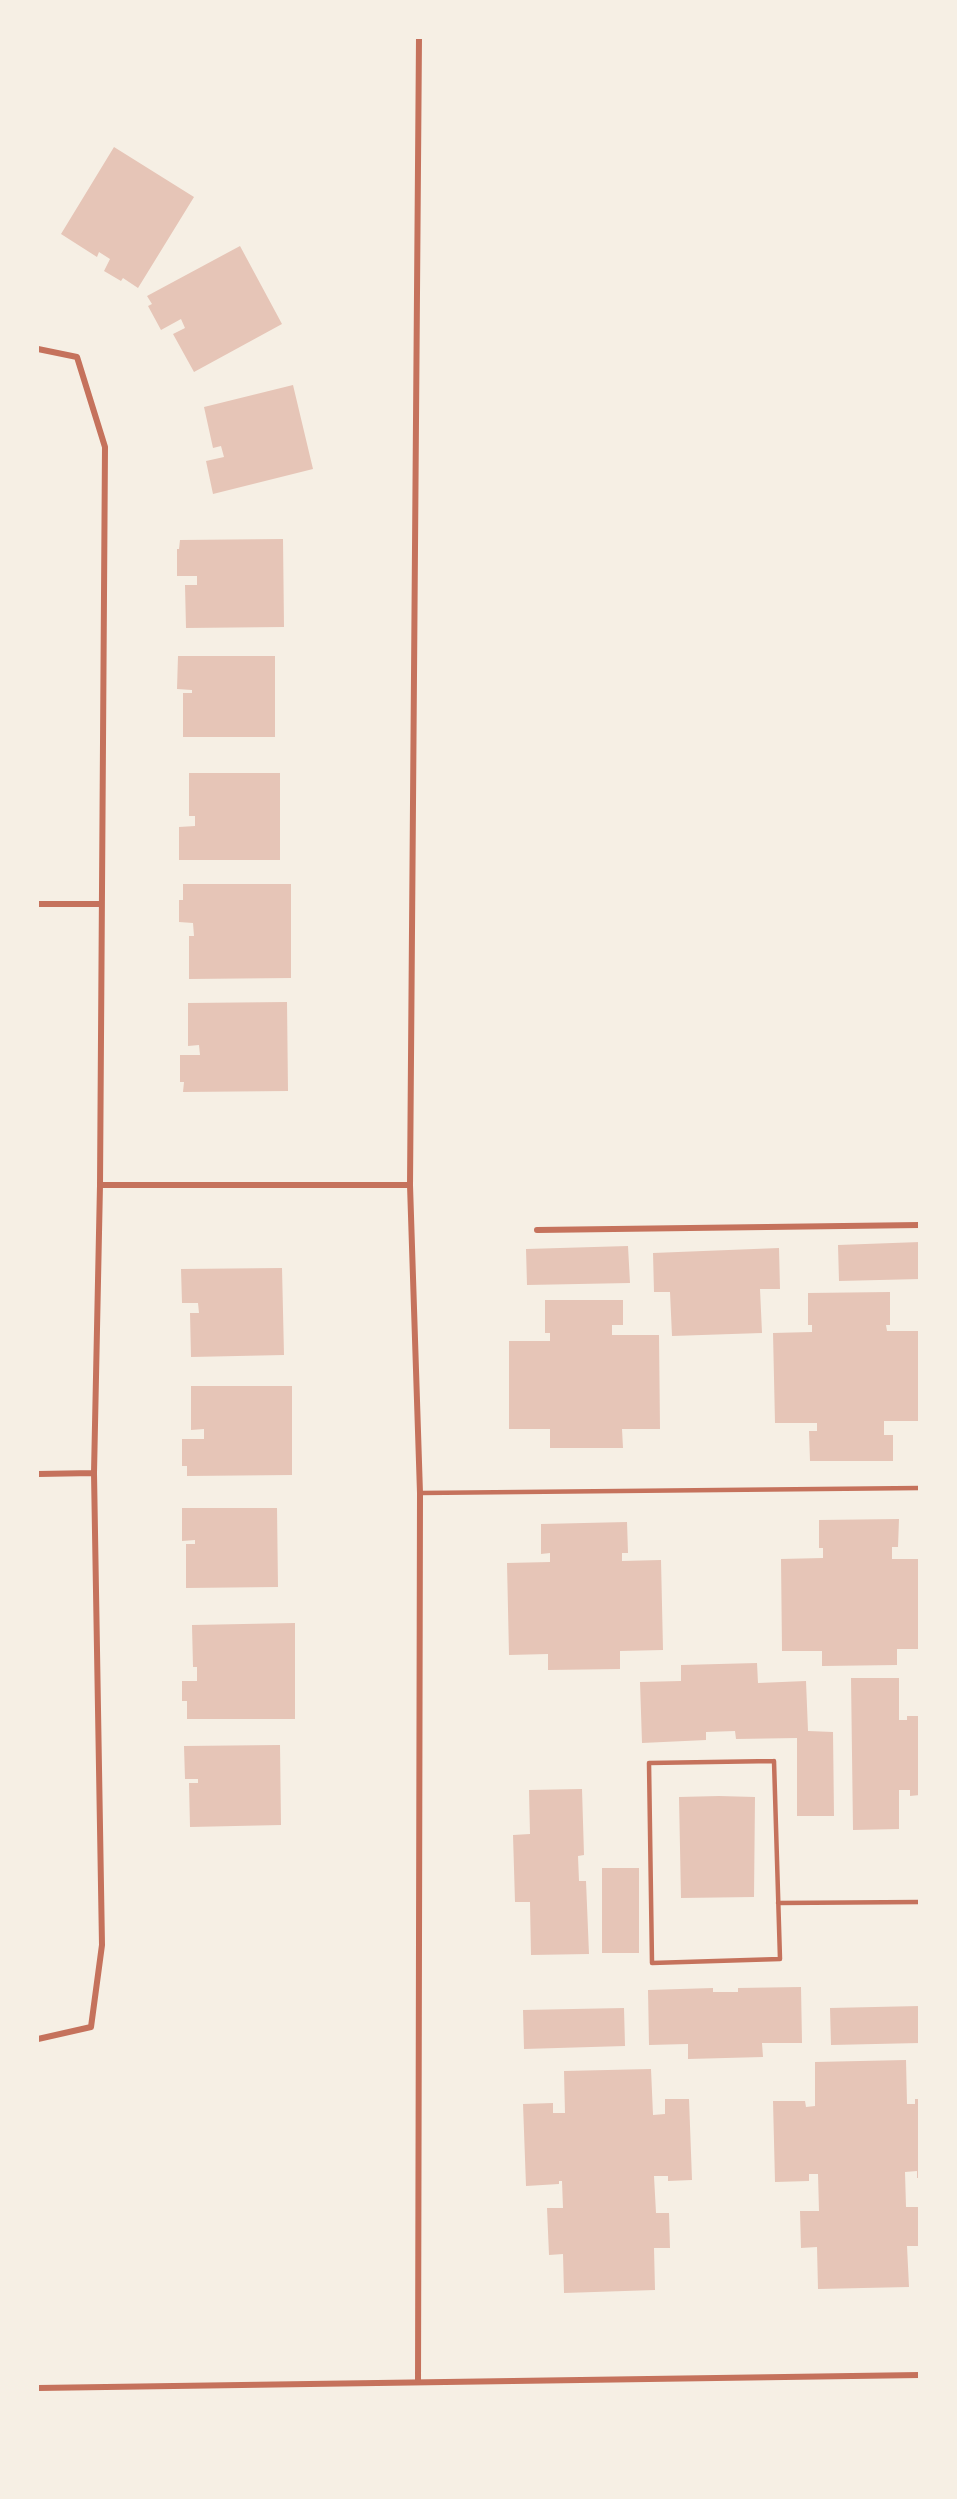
<!DOCTYPE html>
<style>
body{margin:0}
#map{position:relative;width:957px;height:2499px;overflow:hidden;background:#f6efe4;font-family:"Titillium Web",sans-serif}
canvas{display:block}
.frame{position:absolute;inset:0;border:39px solid #f6efe4;pointer-events:none}
</style>
<div id="map">
<canvas width="957" height="2499"></canvas>
<div class="frame"></div>
</div>
<script>
const context = document.querySelector('canvas').getContext('2d');
context.lineJoin = 'round';
function fillPath(path, color) { context.fillStyle = color; context.fill(path, 'evenodd'); }
const shape = rows => new Path2D(rows.map(r => 'M' + r).join(''));
function trace(path, color, width, dash) { context.strokeStyle = color; context.lineWidth = width; context.lineCap = dash ? 'butt' : 'round'; context.setLineDash(dash || []); context.stroke(path); }
const building = shape([
 [114,147,194,197,138,288,123,278,121,281,104,271,110,259,99,252,97,257,61,234],
 [240,246,282,324,194,372,173,334,185,328,181,319,161,330,148,306,152,304,147,296],
 [293,385,313,469,213,494,206,461,224,457,221,446,213,448,204,407],
 [283,539,284,627,186,628,185,585,197,585,197,576,177,576,177,549,179,549,180,540],
 [178,656,275,656,275,737,183,737,183,693,192,693,192,690,177,689],
 [189,773,280,773,280,860,179,860,179,827,195,826,195,816,189,816],
 [183,884,291,884,291,978,189,979,189,936,194,936,193,923,179,922,179,900,183,900],
 [287,1002,288,1091,183,1092,184,1082,180,1082,180,1055,200,1055,199,1045,188,1046,188,1003],
 [920,1242,920,1279,839,1281,838,1245],
 [628,1246,630,1283,527,1285,526,1249],
 [779,1248,780,1289,760,1289,762,1333,672,1336,670,1292,654,1292,653,1253],
 [282,1268,284,1355,191,1357,190,1313,199,1313,198,1303,182,1303,181,1269],
 [890,1292,890,1325,886,1325,887,1331,920,1331,920,1421,884,1421,884,1435,893,1435,893,1461,810,1461,809,1431,817,1431,817,1423,775,1423,773,1333,812,1332,812,1325,808,1325,808,1293],
 [545,1300,623,1300,623,1325,612,1325,612,1335,659,1335,660,1429,622,1429,623,1448,550,1448,550,1429,509,1429,509,1341,550,1341,550,1333,545,1333],
 [191,1386,292,1386,292,1475,187,1476,187,1466,182,1466,182,1439,204,1439,204,1429,191,1430],
 [182,1508,277,1508,278,1587,186,1588,186,1544,195,1544,195,1540,182,1541],
 [899,1519,898,1547,892,1547,892,1559,920,1559,920,1649,897,1649,897,1665,822,1666,822,1651,782,1651,781,1559,823,1558,823,1548,819,1548,819,1520],
 [627,1522,628,1553,622,1553,622,1561,661,1560,663,1650,620,1651,620,1669,548,1670,548,1654,509,1655,507,1563,550,1562,550,1553,541,1554,541,1524],
 [295,1623,295,1719,187,1719,187,1701,182,1701,182,1681,197,1681,197,1667,193,1667,192,1625],
 [757,1663,758,1683,806,1681,808,1731,833,1732,834,1816,797,1816,797,1738,736,1739,735,1731,706,1732,706,1740,642,1743,640,1682,681,1681,681,1665],
 [851,1678,899,1678,899,1720,907,1720,907,1716,920,1716,920,1795,910,1796,910,1790,899,1790,899,1829,853,1830],
 [280,1745,281,1825,190,1827,189,1783,198,1783,198,1779,185,1779,184,1746],
 [582,1789,584,1855,578,1856,579,1881,586,1881,589,1954,531,1955,530,1902,515,1902,513,1835,530,1834,529,1790],
 [719,1796,755,1797,754,1897,681,1898,679,1797],
 [602,1868,639,1868,639,1953,602,1953],
 [801,1987,802,2043,762,2043,763,2057,688,2059,688,2044,649,2045,648,1990,713,1988,713,1992,738,1992,738,1988],
 [920,2006,920,2043,831,2045,830,2008],
 [624,2008,625,2046,524,2049,523,2010],
 [906,2060,907,2104,915,2104,915,2099,920,2099,920,2178,917,2178,917,2171,905,2172,906,2207,920,2207,920,2246,907,2246,909,2287,818,2289,817,2247,801,2248,800,2211,819,2211,818,2174,809,2174,809,2181,775,2182,773,2101,805,2101,806,2107,815,2106,815,2062],
 [651,2069,653,2115,665,2114,665,2099,689,2099,692,2180,668,2181,668,2176,654,2176,656,2213,669,2213,670,2248,654,2248,655,2290,564,2293,563,2254,549,2255,547,2208,563,2208,562,2181,559,2181,559,2184,526,2186,523,2104,553,2103,553,2113,565,2113,564,2071]
]);
const service = shape([
 [420,1493,920,1488],
 [774,1761,780,1959,652,1963,649,1763,774,1761],
 [778,1903,920,1902]
]);
const minor = shape([
 [38,349,77,357,105,447,100,1185,94,1473,102,1945,91,2027,38,2039],
 [38,904,101,904],
 [100,1185,410,1185],
 [537,1230,920,1225],
 [38,1474,94,1473],
 [418,2382,420,1493,410,1185,419,38],
 [38,2388,920,2375]
]);
fillPath(building, '#e6c5b7');
trace(service, '#c5725c', 4.5);
trace(minor, '#c5725c', 6);
</script>
